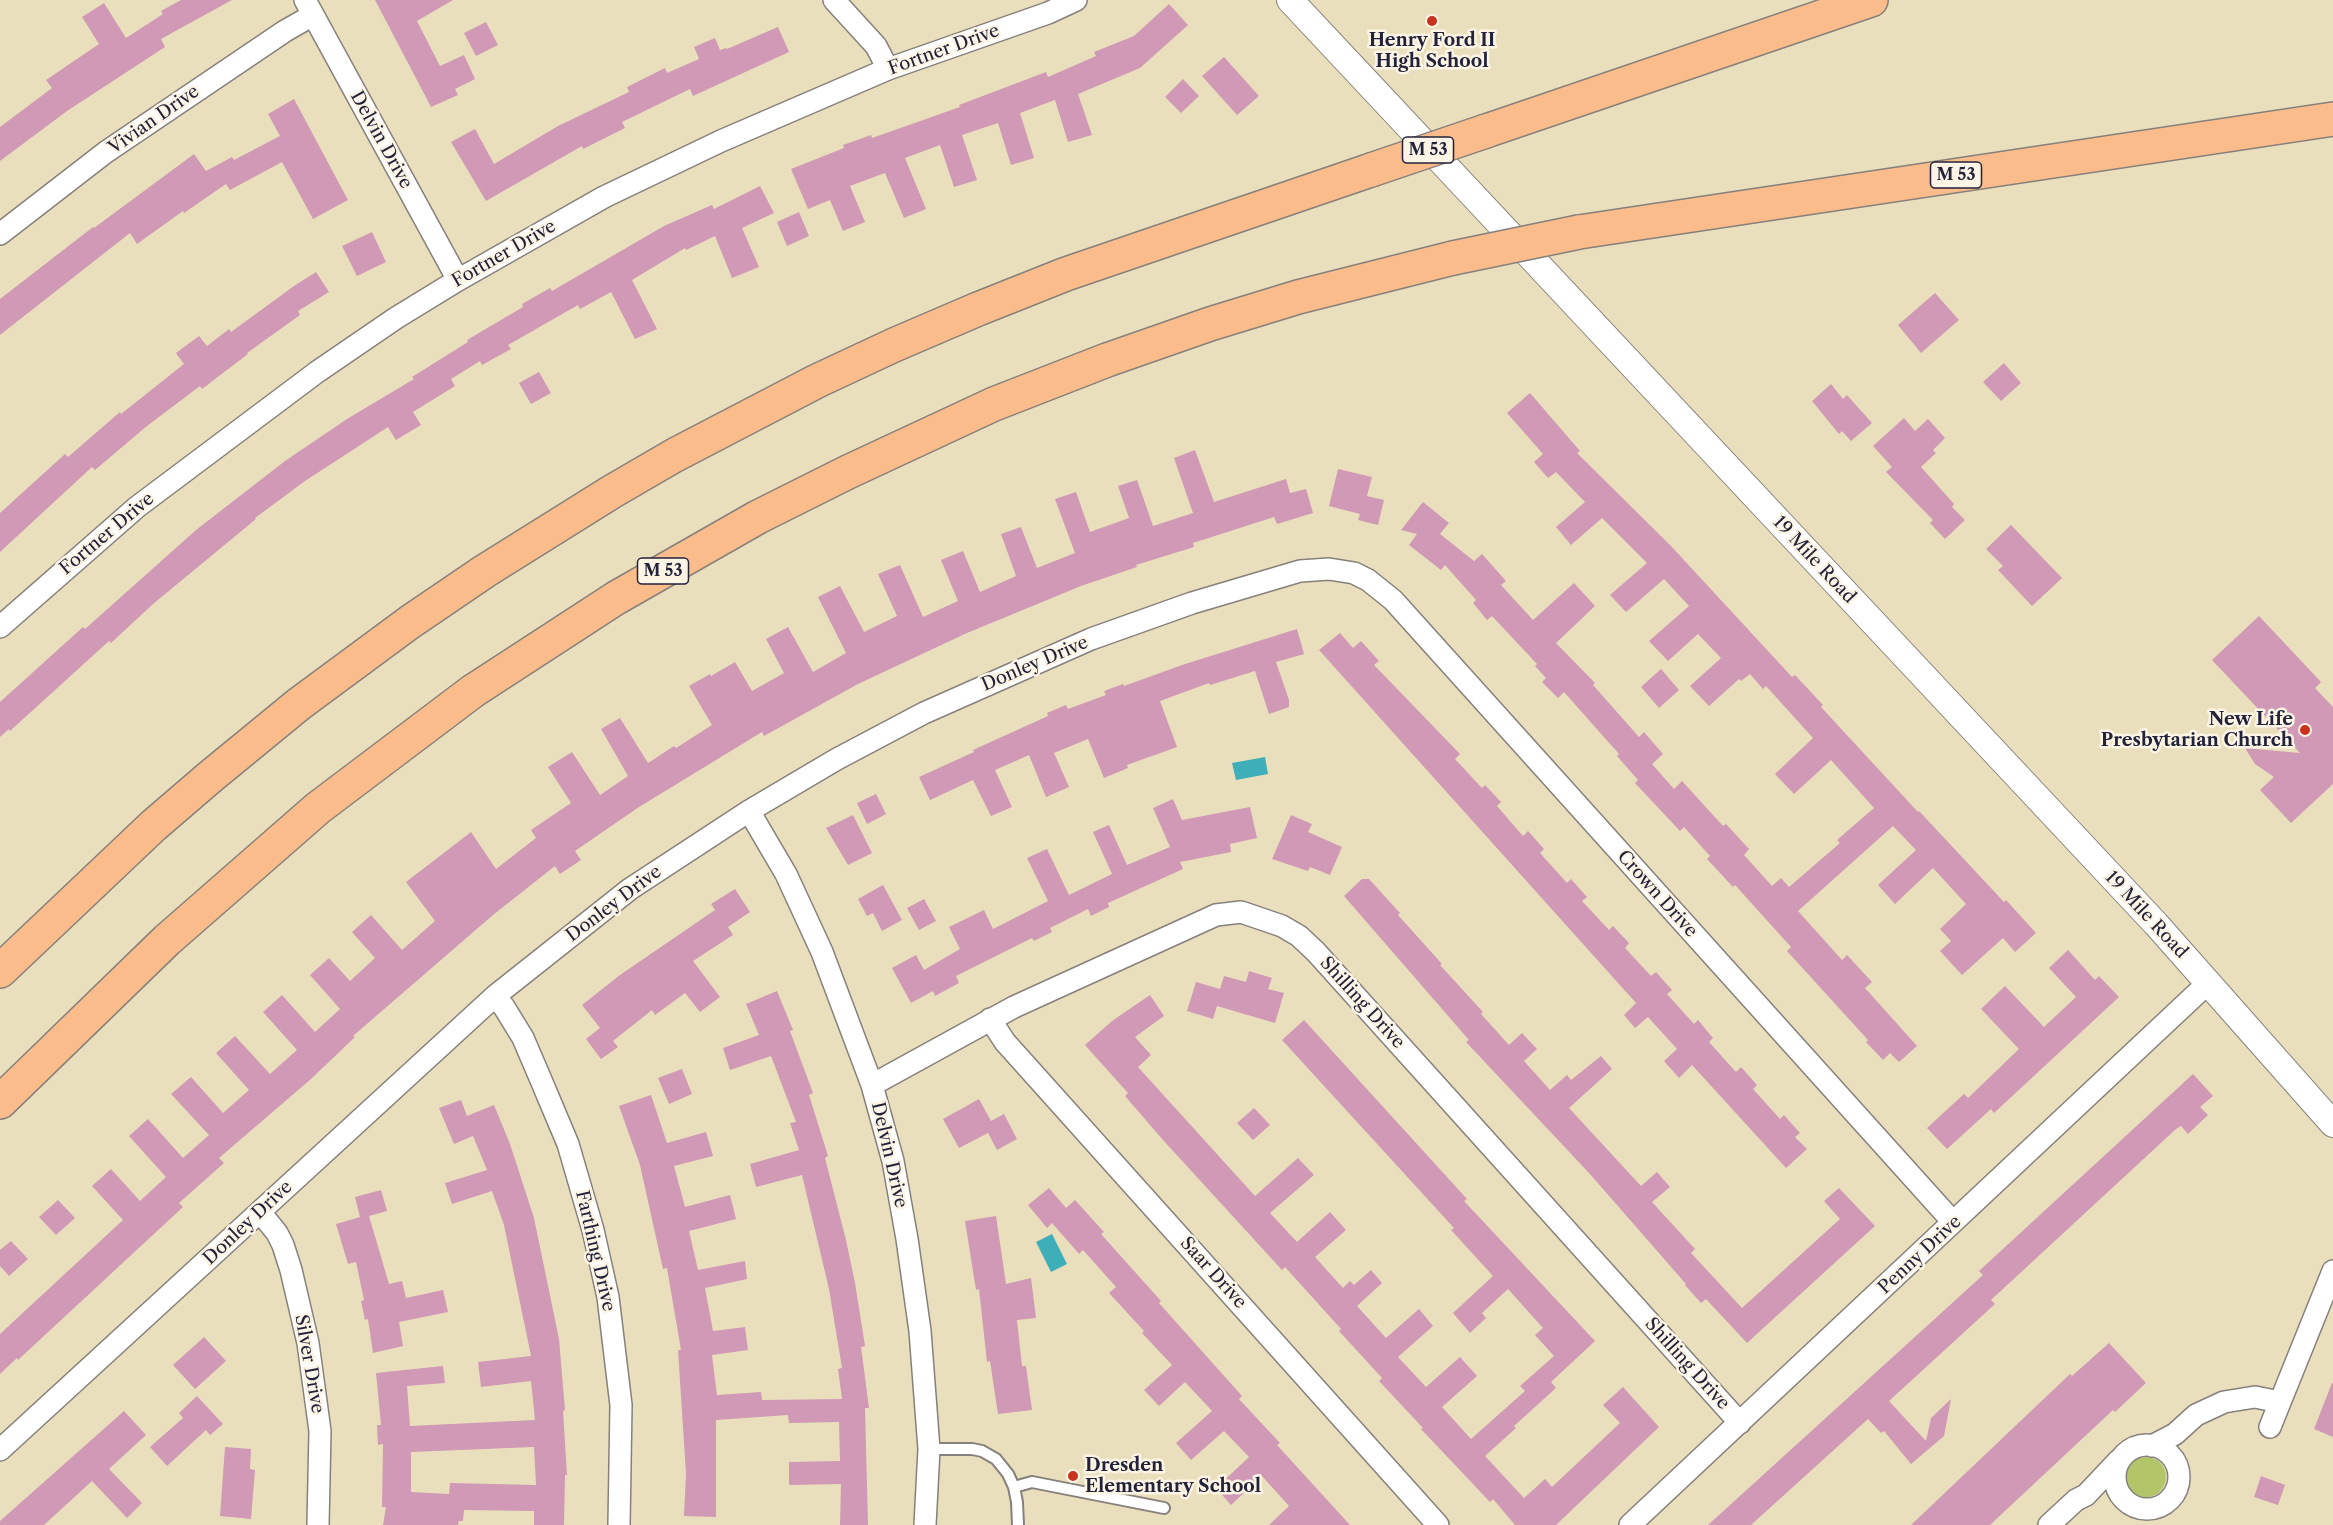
<!DOCTYPE html>
<style>
body{margin:0}
canvas{display:block;background:#eadfbc}
</style>
<canvas width="2333" height="1525"></canvas>
<script>
const context = document.querySelector('canvas').getContext('2d');
context.lineJoin = 'round';
function fillPath(path, color) { context.fillStyle = color; context.fill(path, 'evenodd'); }
const shape = rows => new Path2D(rows.map(r => 'M' + r).join(''));
function trace(path, color, width, dash) { context.strokeStyle = color; context.lineWidth = width; context.lineCap = dash ? 'butt' : 'round'; context.setLineDash(dash || []); context.stroke(path); }
function write(font, color, halo, rows, align = 'center') {
  context.font = font + ' "Libre Caslon Text",serif'; context.lineWidth = 5; context.setLineDash([]); context.textBaseline = 'middle'; context.strokeStyle = halo; context.fillStyle = color; for (const [text, x, y, turn = 0] of rows) {
    context.save(); context.translate(x, y); context.rotate((+turn || 0) * Math.PI / 180); context.textAlign = isNaN(turn) ? turn : align; if (halo) context.strokeText(text, 0, 0); context.fillText(text, 0, 0); context.restore();
  }
}
const green = shape([
 '2126 1477a20 20 0 1 1 40 0a20 20 0 1 1-40 0Z'
]);
const water = shape([
 [1265,757,1268,774,1236,780,1232,763],
 [1052,1234,1067,1264,1051,1272,1036,1242]
]);
const building = shape([
 [181,0,232,0,161,39,165,47,67,111,0,161,0,127,52,88,46,80,99,44,82,17,104,3,126,38,163,14,161,11],
 [375,0,453,0,417,21,440,66,464,55,475,79,455,89,458,95,431,107],
 [1169,4,1188,25,1140,68,1078,94,1092,135,1068,142,1055,100,1020,113,1034,158,1011,165,998,123,962,135,977,180,954,187,940,145,905,158,926,209,904,218,885,173,850,186,865,222,843,231,830,200,808,209,791,169,844,148,843,145,871,135,872,138,960,107,959,105,1046,72,1048,77,1096,56,1094,52,1134,36],
 [486,22,498,45,476,56,464,33],
 [778,27,789,52,693,96,690,89,622,122,625,128,583,149,582,146,486,201,451,142,475,129,494,164,558,126,629,92,627,87,665,68,667,73,699,59,694,47,715,38,720,50,726,48,727,49],
 [1224,57,1259,96,1237,115,1202,76],
 [1183,79,1199,96,1181,113,1165,97],
 [294,99,348,200,313,219,282,162,230,190,226,184,184,213,183,211,137,244,130,233,0,335,0,299,93,227,94,228,194,154,206,171,232,157,234,160,280,136,268,114],
 [760,186,774,213,742,228,759,267,732,278,715,236,686,250,685,248,632,280,657,329,635,339,611,292,580,309,578,305,508,345,511,349,482,365,480,361,451,379,455,386,413,412,421,425,396,440,388,427,305,481,255,518,256,519,153,604,111,643,109,641,10,731,9,729,0,737,0,702,83,627,85,629,196,530,285,461,347,419,414,379,412,377,468,342,467,340,523,307,522,304,550,288,552,291,664,226,712,205,714,209],
 [799,212,809,236,787,246,777,222],
 [372,232,386,262,357,276,342,246],
 [316,272,329,292,298,311,300,315,247,353,248,354,202,389,200,386,147,426,95,470,92,467,0,552,0,513,65,454,68,457,120,412,121,414,184,364,176,353,199,336,207,346,229,329,231,332,294,286],
 [1935,293,1959,320,1921,353,1898,325],
 [2004,363,2021,383,2001,401,1983,382],
 [539,372,551,393,531,404,519,383],
 [1831,384,1843,399,1847,395,1872,423,1851,441,1842,431,1839,434,1812,401],
 [1530,393,1580,451,1577,453,1671,546,1792,677,1795,675,1823,705,1821,707,1918,812,1919,811,2004,902,2006,900,2036,933,2015,952,2003,938,1962,975,1940,951,1951,941,1940,929,1966,904,1933,868,1895,904,1878,885,1916,850,1893,826,1798,911,1842,960,1847,955,1872,982,1865,988,1917,1046,1899,1062,1890,1053,1883,1060,1866,1042,1868,1040,1787,951,1791,947,1735,885,1733,887,1707,859,1710,856,1684,827,1680,831,1635,783,1638,780,1617,756,1619,754,1564,692,1558,698,1542,682,1546,678,1535,666,1537,664,1492,616,1487,620,1473,603,1476,600,1445,565,1441,570,1409,545,1417,534,1401,530,1423,502,1449,523,1440,534,1474,561,1482,554,1506,581,1501,585,1533,620,1574,583,1595,606,1556,643,1595,683,1593,685,1639,737,1644,732,1663,754,1652,764,1674,789,1682,781,1723,826,1726,824,1749,849,1744,855,1772,886,1781,878,1789,887,1840,843,1837,840,1874,808,1831,760,1794,794,1775,774,1813,738,1766,686,1763,689,1750,674,1741,681,1739,679,1709,706,1690,686,1721,658,1698,634,1668,661,1649,641,1689,606,1664,579,1626,612,1610,595,1647,563,1602,518,1571,545,1556,527,1585,502,1556,472,1548,478,1534,462,1543,454,1507,413],
 [1904,418,1915,431,1928,419,1945,438,1933,450,1936,453,1921,467,1954,504,1952,507,1965,520,1945,539,1930,523,1933,520,1886,472,1892,467,1873,446],
 [1195,450,1214,502,1286,479,1290,493,1306,489,1313,513,1277,524,1274,517,1193,543,1194,547,1136,565,1137,567,1081,586,967,633,858,684,764,736,762,732,639,807,575,851,581,860,560,874,555,866,493,915,353,1036,355,1037,311,1079,219,1158,224,1163,179,1203,183,1207,18,1360,17,1358,0,1374,0,1334,123,1220,92,1186,111,1169,140,1201,166,1177,129,1136,148,1119,183,1158,209,1135,171,1094,191,1077,223,1113,249,1090,216,1053,235,1036,270,1074,297,1050,263,1012,282,995,315,1032,340,1009,310,975,329,958,350,981,375,958,352,932,371,915,402,950,435,921,406,882,471,832,496,869,536,838,531,830,571,803,548,767,572,752,600,795,628,776,601,729,620,718,648,763,674,746,676,748,712,725,689,686,710,674,711,676,735,662,752,691,784,673,766,639,788,627,813,672,846,653,818,597,840,586,864,632,897,616,878,574,900,565,923,617,958,601,941,560,963,551,980,592,1016,576,1001,534,1021,527,1037,568,1075,553,1055,499,1076,492,1090,532,1129,518,1118,486,1137,480,1153,526,1193,513,1174,458],
 [1338,469,1372,477,1367,496,1384,500,1378,525,1358,520,1360,514,1329,506],
 [2011,525,2062,578,2032,606,1998,570,2003,566,1986,549],
 [2259,616,2321,682,2315,688,2333,707,2333,784,2291,823,2260,790,2274,777,2255,764,2245,748,2300,753,2212,660],
 [1297,629,1304,654,1276,662,1289,700,1289,707,1269,714,1255,671,1210,685,1209,683,1160,701,1177,747,1127,765,1128,768,1104,778,1088,739,1054,753,1069,787,1046,797,1029,755,995,770,1012,807,991,816,973,780,930,800,919,777,974,752,973,750,1048,716,1047,713,1066,705,1068,709,1106,695,1104,691,1123,684,1124,686,1182,665],
 [1340,633,1353,648,1361,641,1379,661,1374,665,1460,754,1455,759,1482,788,1485,785,1501,802,1497,806,1523,836,1528,831,1544,849,1540,853,1567,883,1571,879,1587,897,1582,901,1609,930,1613,926,1629,943,1625,948,1651,976,1656,972,1672,990,1667,994,1694,1024,1698,1020,1713,1038,1709,1042,1736,1072,1741,1067,1757,1085,1753,1089,1780,1119,1784,1115,1800,1133,1795,1137,1807,1149,1786,1168,1692,1065,1679,1078,1664,1061,1677,1049,1648,1017,1635,1028,1624,1015,1636,1003,1319,650],
 [1661,669,1679,690,1659,708,1641,687],
 [876,794,886,814,867,824,857,803],
 [1173,799,1182,820,1250,807,1257,838,1230,844,1231,852,1180,862,1183,869,1108,903,1109,907,1091,916,1088,909,1050,928,1052,932,1034,941,1032,938,956,976,959,983,935,996,933,991,911,1003,892,968,916,955,924,970,960,949,949,927,984,910,993,929,1048,901,1027,858,1047,849,1069,895,1112,874,1093,832,1109,825,1127,865,1170,847,1153,808],
 [853,815,872,853,848,865,826,828],
 [1291,815,1312,824,1308,832,1342,847,1330,875,1310,867,1308,871,1272,859],
 [1362,879,1369,879,1400,913,1398,915,1442,964,1440,965,1483,1012,1481,1014,1509,1045,1522,1033,1537,1049,1524,1061,1550,1090,1567,1075,1571,1080,1601,1056,1612,1069,1569,1108,1641,1186,1657,1172,1670,1187,1652,1202,1695,1249,1691,1253,1742,1308,1840,1219,1824,1201,1839,1188,1875,1226,1747,1343,1706,1299,1701,1303,1685,1285,1686,1284,1589,1173,1466,1042,1469,1040,1344,896],
 [883,885,902,920,882,931,873,913,867,916,858,899],
 [735,889,750,912,728,927,733,935,693,961,720,997,700,1012,685,993,655,1015,652,1010,613,1041,618,1047,601,1059,586,1039,600,1028,582,1005,620,975,715,910,711,904],
 [924,899,936,921,919,930,907,908],
 [2068,950,2095,980,2099,976,2119,997,1994,1113,1991,1109,1947,1149,1927,1128,1964,1094,1968,1098,2019,1049,1981,1009,2005,986,2044,1027,2076,997,2049,968],
 [1249,971,1272,978,1268,989,1284,993,1275,1023,1217,1006,1213,1019,1187,1011,1196,982,1220,989,1224,976,1246,982],
 [777,991,793,1030,790,1031,813,1093,809,1095,828,1156,825,1158,846,1240,855,1283,865,1346,861,1347,869,1408,865,1408,868,1525,840,1525,841,1484,789,1485,789,1462,840,1461,839,1422,789,1423,788,1415,716,1420,716,1517,684,1516,686,1474,678,1350,681,1350,667,1268,663,1269,640,1165,619,1106,651,1095,667,1143,706,1132,713,1156,674,1166,685,1207,730,1195,736,1219,689,1231,698,1270,745,1261,747,1279,705,1288,713,1331,745,1327,748,1350,712,1355,717,1395,761,1392,762,1400,842,1399,838,1369,842,1368,829,1289,802,1175,756,1187,750,1164,799,1150,790,1123,796,1122,771,1056,730,1070,723,1048,759,1035,746,1004],
 [1150,995,1164,1016,1135,1037,1151,1055,1138,1067,1255,1196,1298,1158,1314,1175,1270,1213,1297,1242,1330,1212,1346,1230,1315,1257,1343,1288,1350,1281,1354,1285,1371,1270,1382,1283,1357,1306,1386,1338,1419,1309,1433,1326,1398,1357,1426,1387,1460,1357,1477,1376,1442,1407,1471,1439,1525,1391,1520,1386,1554,1356,1535,1335,1543,1328,1508,1289,1482,1313,1486,1318,1470,1333,1453,1313,1493,1276,1451,1230,1454,1228,1282,1040,1304,1020,1467,1199,1464,1201,1595,1341,1551,1382,1556,1388,1514,1426,1516,1428,1485,1456,1524,1498,1545,1479,1552,1487,1620,1423,1603,1405,1623,1387,1659,1427,1556,1525,1515,1525,1493,1499,1490,1502,1421,1429,1423,1428,1379,1381,1382,1378,1339,1331,1341,1329,1285,1267,1282,1270,1163,1140,1125,1096,1128,1093,1085,1045,1112,1021],
 [682,1069,692,1094,669,1104,658,1078],
 [2193,1074,2213,1096,2200,1107,2208,1115,2188,1134,2181,1126,2176,1129,1991,1300,1995,1304,1889,1401,1926,1441,1931,1418,1951,1399,1944,1436,1911,1464,1884,1431,1881,1433,1868,1419,1751,1525,1708,1525,1983,1275,1979,1271],
 [979,1099,991,1121,1004,1114,1017,1139,997,1150,988,1133,959,1148,943,1119],
 [461,1100,467,1116,494,1105,510,1144,534,1218,559,1339,565,1410,563,1411,567,1475,565,1475,564,1525,534,1525,534,1511,464,1510,463,1521,459,1521,458,1525,383,1525,386,1507,382,1507,383,1444,378,1445,377,1425,381,1425,376,1373,443,1366,445,1383,407,1386,410,1426,535,1420,531,1381,481,1387,478,1362,531,1356,504,1225,492,1191,452,1204,445,1183,487,1170,473,1136,454,1144,439,1108],
 [534,1447,536,1485,450,1483,449,1494,411,1492,411,1452],
 [1254,1108,1270,1125,1253,1140,1237,1123],
 [1049,1188,1066,1208,1075,1200,1104,1232,1101,1234,1161,1301,1159,1303,1242,1396,1239,1399,1280,1443,1277,1445,1350,1525,1269,1525,1289,1506,1262,1476,1231,1505,1216,1488,1249,1457,1224,1431,1191,1460,1176,1443,1212,1411,1185,1382,1159,1406,1144,1390,1172,1365,1142,1333,1144,1331,1109,1293,1116,1287,1083,1250,1079,1254,1052,1223,1047,1228,1028,1205],
 [381,1190,387,1211,369,1216,389,1284,402,1281,406,1298,443,1290,448,1312,399,1322,403,1346,373,1353,368,1319,365,1320,361,1301,364,1300,356,1262,348,1264,336,1224,360,1217,355,1197],
 [58,1200,75,1218,56,1235,39,1217],
 [996,1216,1006,1284,1031,1278,1036,1318,1017,1320,1022,1366,1026,1366,1032,1410,998,1414,990,1361,987,1362,979,1289,976,1290,965,1221],
 [11,1241,28,1259,9,1276,0,1266,0,1250],
 [204,1337,226,1361,195,1389,173,1365],
 [2109,1343,2146,1383,2115,1412,2113,1410,1990,1525,1911,1525,2070,1374,2072,1376],
 [2332,1383,2333,1383,2333,1437,2314,1429],
 [197,1396,223,1424,210,1435,206,1430,167,1466,150,1447,183,1418,179,1413],
 [124,1411,146,1435,109,1469,142,1503,127,1518,92,1481,44,1525,0,1525,0,1521],
 [225,1447,251,1449,250,1469,255,1470,251,1519,220,1516],
 [2261,1476,2285,1485,2278,1505,2254,1497]
]);
const service = shape([
 [929,1449,972,1449,982,1451,996,1459,1008,1474,1014,1487,1017,1502,1018,1525],
 [1014,1487,1032,1482,1164,1508]
]);
const minor = shape([
 [305,0,458,280],
 [834,0,876,46,888,69],
 [0,234,106,152,285,31,313,15],
 [0,627,137,507,317,372,396,318,458,280,604,197,721,141,888,69,1048,13,1076,0],
 [749,811,786,874,822,952,872,1085,893,1161,907,1239,920,1331,929,1449,925,1525],
 [495,996,504,1007,523,1038,541,1080,568,1144,593,1230,608,1297,621,1405,619,1525],
 [990,1019,1005,1042,1438,1525],
 [872,1085,1014,1007,1216,915,1241,912,1282,926,1299,936,1316,952,1740,1423],
 [260,1212,277,1233,283,1245,291,1270,308,1343,320,1431,318,1525],
 [2270,1427,2333,1271],
 '2115 1477a32 32 0 1 1 64 0a32 32 0 1 1-64 0Z',
 [2152,1446,2175,1434,2196,1415,2224,1402,2255,1397,2280,1402],
 [0,1450,495,996,630,889,749,811,837,759,924,713,1091,639,1192,603,1300,571,1329,569,1354,573,1368,580,1393,600,1953,1222],
 [1630,1525,2208,983],
 [2049,1525,2076,1500,2086,1495,2119,1460]
]);
const tertiary = shape([
 [1290,0,2156,924,2333,1124]
]);
const motorway = shape([
 [1486,131,1871,0],
 [1579,232,2333,119],
 [0,971,153,826,210,777,299,704,410,622,485,571,613,491,675,455,817,381,894,345,978,309,1066,274,1371,170],
 [0,1102,167,940,318,808,473,691,616,598,758,517,848,472,994,404,1107,360,1210,324,1298,297,1453,258]
]);
const motorwayBridge = shape([
 [1371,170,1486,131],
 [1453,258,1579,232]
]);
const markers = [
 [1432,21,6,"#c8321e"],
 [2305,730,6,"#c8321e"],
 [1073,1476,6,"#c8321e"]
];
const shields = [
 [1428,150,51],
 [1956,175,51],
 [663,571,51]
];
const shieldNames = [
 ["M 53",1428,150],
 ["M 53",1956,175],
 ["M 53",663,571]
];
const poiNames = [
 ["Henry Ford II",1432,41],
 ["High School",1432,62],
 ["New Life",2293,720,"right"],
 ["Presbytarian Church",2293,741,"right"],
 ["Dresden",1085,1466,"left"],
 ["Elementary School",1085,1487,"left"]
];
const streetNames = [
 ["Fortner Drive",944,50,-20],
 ["Vivian Drive",154,120,-35],
 ["Delvin Drive",381,140,61],
 ["Fortner Drive",504,254,-30],
 ["Fortner Drive",107,534,-40],
 ["19 Mile Road",1814,560,47],
 ["Donley Drive",1035,664,-23],
 ["Crown Drive",1657,894,48],
 ["Donley Drive",614,904,-37],
 ["19 Mile Road",2146,915,47],
 ["Shilling Drive",1362,1003,48],
 ["Delvin Drive",889,1155,77],
 ["Donley Drive",248,1223,-43],
 ["Farthing Drive",595,1251,77],
 ["Penny Drive",1920,1255,-43],
 ["Saar Drive",1213,1273,48],
 ["Silver Drive",309,1364,80],
 ["Shilling Drive",1687,1364,48]
];
fillPath(green, '#b3c569');
fillPath(water, '#3eaeb8');
fillPath(building, '#d099b5');
trace(service, '#86807c', 14);
trace(minor, '#86807c', 24);
trace(tertiary, '#86807c', 28);
trace(motorway, '#86807c', 36);
trace(service, '#fff', 10);
trace(minor, '#fff', 21);
trace(tertiary, '#fff', 26);
trace(motorway, '#f9bc8a', 33);
trace(motorwayBridge, '#86807c', 36, []);
trace(motorwayBridge, '#f9bc8a', 33);
for (const [x, y, r, color] of markers) { const dot = new Path2D(); dot.arc(x, y, r, 0, 2 * Math.PI); context.fillStyle = color; context.fill(dot); trace(dot, '#fcf5e5', 2); }
for (const [x, y, w] of shields) { const box = new Path2D(); box.roundRect(x - w / 2, y - 13, w, 26, 4.5); context.fillStyle = '#fcf5e5'; context.fill(box); trace(box, '#22223b', 1.5); }
write('bold 16px', '#22223b', null, shieldNames);
write('bold 18px', '#22223b', '#fcf5e5', poiNames);
write('18px', '#22223b', '#fcf5e5', streetNames);
</script>
